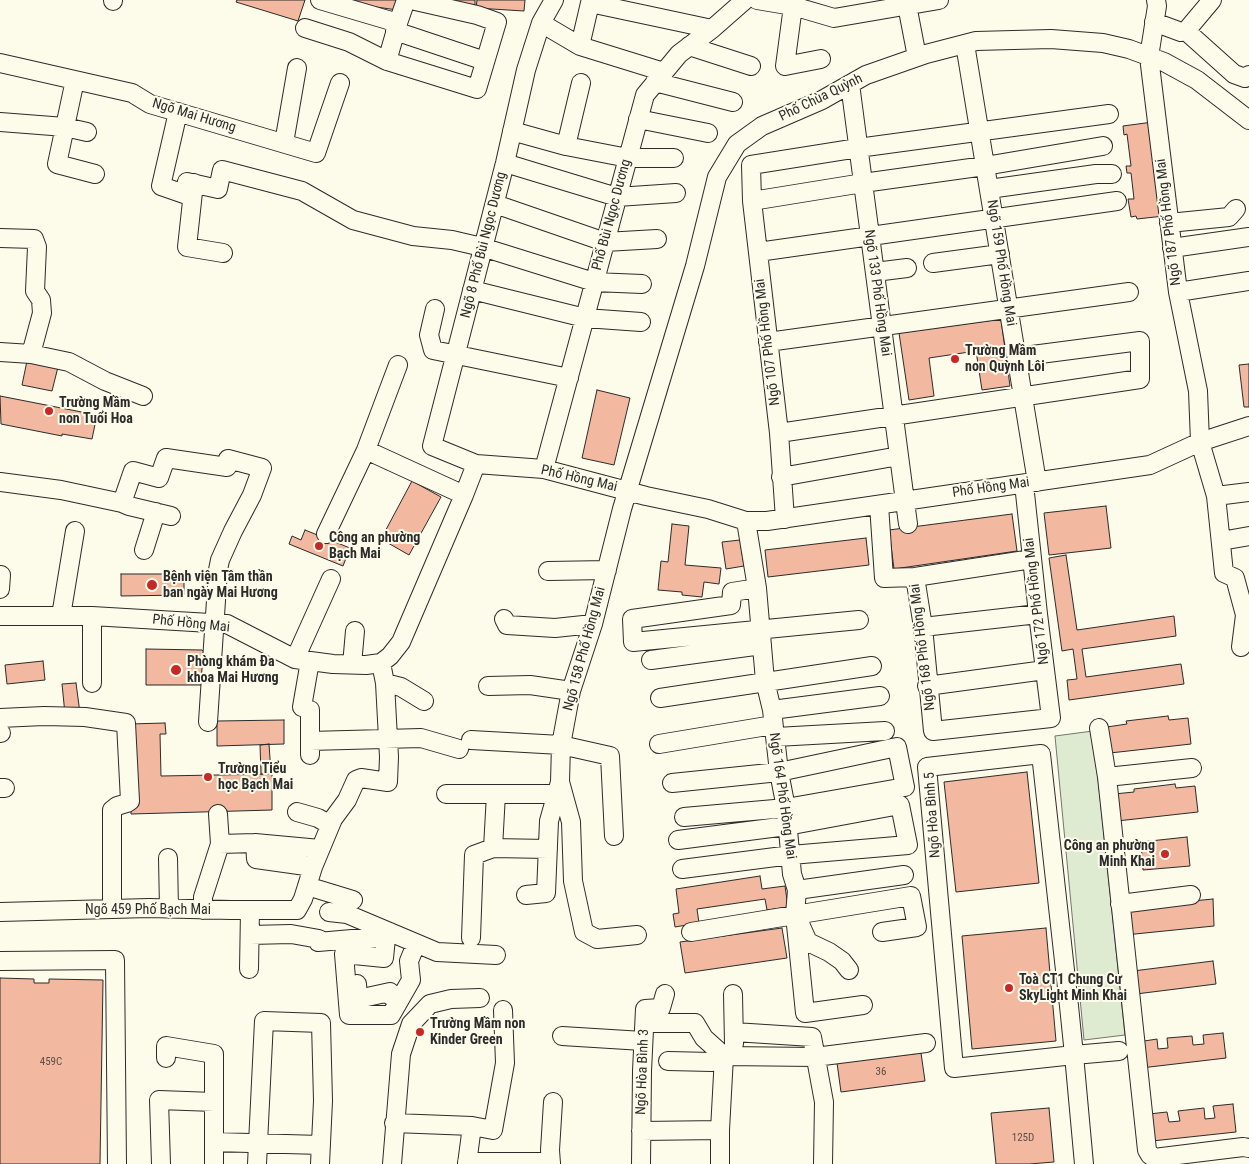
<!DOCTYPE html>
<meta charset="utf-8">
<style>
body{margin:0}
canvas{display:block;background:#fdfbea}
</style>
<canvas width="1249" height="1164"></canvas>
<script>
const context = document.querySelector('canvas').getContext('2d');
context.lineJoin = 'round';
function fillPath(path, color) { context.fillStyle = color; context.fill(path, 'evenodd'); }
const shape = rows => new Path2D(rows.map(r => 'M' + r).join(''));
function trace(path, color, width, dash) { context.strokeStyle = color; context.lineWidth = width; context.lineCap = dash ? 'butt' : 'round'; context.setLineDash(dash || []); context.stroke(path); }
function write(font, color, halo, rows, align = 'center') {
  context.font = font + ' "Roboto Condensed",sans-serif'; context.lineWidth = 4; context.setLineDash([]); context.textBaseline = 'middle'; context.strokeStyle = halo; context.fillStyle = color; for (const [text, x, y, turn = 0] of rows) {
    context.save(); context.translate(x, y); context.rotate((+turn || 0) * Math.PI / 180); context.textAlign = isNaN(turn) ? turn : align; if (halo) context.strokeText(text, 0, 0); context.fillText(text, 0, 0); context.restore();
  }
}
const green = shape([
 [1093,731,1125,1035,1084,1040,1055,736,1093,731]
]);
const building = shape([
 [237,0,305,0,298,21,236,2,237,0],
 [342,0,398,0,397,10,342,2,342,0],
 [424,0,475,0,475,5,424,2,424,0],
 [477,0,525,0,524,11,476,8,477,0],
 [1153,122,1164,216,1137,219,1136,216,1131,217,1128,199,1134,199,1131,173,1127,173,1126,166,1131,166,1127,134,1124,135,1123,126,1153,122],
 [1001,319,1010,386,982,390,976,351,929,358,934,396,909,400,899,333,1001,319],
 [28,356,59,363,52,391,22,385,28,356],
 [1249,364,1249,407,1244,407,1239,365,1249,364],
 [597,390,630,398,614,465,582,458,597,390],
 [0,396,97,415,92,439,62,434,62,436,1,424,0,396],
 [412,481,441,497,409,555,381,539,412,481],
 [1106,506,1111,548,1049,555,1044,513,1106,506],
 [1012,514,1017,551,894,569,889,530,1012,514],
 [672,524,689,526,685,565,721,568,719,584,704,582,702,597,682,595,682,592,658,590,661,561,668,562,672,524],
 [305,530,350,548,343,566,289,544,292,536,301,540,305,530],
 [866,538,869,565,768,577,765,550,866,538],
 [740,540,744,566,726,569,722,542,740,540],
 [1066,555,1077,630,1174,616,1176,636,1082,649,1086,677,1181,664,1184,684,1069,700,1067,680,1077,679,1073,649,1062,651,1049,558,1066,555],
 [121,574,184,574,184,595,121,596,121,574],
 [146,649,202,650,207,655,206,685,146,685,146,649],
 [43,661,45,680,7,684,5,665,43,661],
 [76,683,80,713,65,714,62,684,76,683],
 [1168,716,1169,720,1188,718,1191,744,1110,753,1107,727,1127,724,1126,721,1168,716],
 [284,720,284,744,217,746,217,721,284,720],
 [165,723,166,734,160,734,161,776,272,774,272,810,131,814,129,724,165,723],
 [269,744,271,773,261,774,260,745,269,744],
 [1027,772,1039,883,956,892,944,782,1027,772],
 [1175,784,1176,788,1195,786,1198,812,1117,821,1114,794,1134,792,1134,789,1175,784],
 [1187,837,1190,866,1143,870,1141,842,1187,837],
 [760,876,762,889,785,886,788,907,767,910,765,899,697,909,699,923,675,927,673,914,679,913,676,889,760,876],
 [1213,899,1214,926,1125,935,1122,908,1213,899],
 [782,928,787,958,685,973,680,942,782,928],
 [1046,928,1056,1041,972,1049,962,936,1046,928],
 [1213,961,1216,984,1136,994,1133,971,1213,961],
 [0,978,34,979,34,983,49,983,49,979,103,980,100,1164,0,1164,0,978],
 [1223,1033,1226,1058,1141,1068,1138,1042,1157,1039,1158,1049,1168,1048,1167,1038,1192,1036,1193,1045,1204,1044,1203,1035,1223,1033],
 [921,1053,925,1081,841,1092,837,1063,921,1053],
 [1233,1104,1236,1132,1152,1141,1149,1114,1167,1112,1169,1122,1180,1121,1178,1111,1204,1108,1205,1119,1215,1118,1213,1106,1233,1104],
 [1049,1108,1054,1162,1029,1164,996,1164,991,1113,1049,1108]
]);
const minor = shape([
 [113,0,113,1],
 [320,0,398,23],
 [757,0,793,6,834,18,939,0],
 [1156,0,1157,6,1149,57,1178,292,1198,391,1200,442,1216,496,1224,573,1235,578,1245,615,1241,647],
 [907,5,917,57],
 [793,6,785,66,821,59],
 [1154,22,1181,32,1186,31,1234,74,1245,78,1249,75],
 [541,23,580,46,664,72],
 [305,28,349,42,387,61,477,89,497,22,477,15,411,0],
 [395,31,485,61],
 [1186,31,1212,0],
 [965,44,1037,482],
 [580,46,590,3,712,29],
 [689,46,751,66],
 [387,61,398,23,406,0],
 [0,63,132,93,150,104,316,153,340,83],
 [75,80,57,164,95,174],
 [655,82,733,102],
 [850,84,908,524],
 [178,112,161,186,184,194,187,182,218,189,222,170,302,191,353,220,413,236,452,240,482,247,594,282,642,284],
 [638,119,708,133],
 [0,122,65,127,87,132],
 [512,131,566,146,628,158,674,158],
 [284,143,297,68],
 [566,146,581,83],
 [505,163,617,197,676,193],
 [194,183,187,247,223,253],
 [989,189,1096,174,1112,174],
 [752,201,863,183,985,166,1103,146],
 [495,204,605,242,657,239],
 [1169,223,1229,217,1236,209],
 [0,238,34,239,37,247,35,291,41,300,42,313,31,354],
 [1172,248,1249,237],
 [758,252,1117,201],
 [933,263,1000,254],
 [875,272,907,268],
 [472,290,585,318,641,322],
 [1178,292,1249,281],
 [435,309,429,335,433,350,569,378],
 [768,342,1129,292],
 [0,352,31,354,69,362,105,381,143,396],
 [398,365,366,450,464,495],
 [779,433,1140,379,1140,341,1017,357],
 [476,464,432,446,505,163,526,70,541,23,554,0],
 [544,469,645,95,679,54,712,29,745,0],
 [781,477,899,456],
 [0,482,61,490,122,503,129,506,171,516],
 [1216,496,1249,492],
 [122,503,133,471,159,478,166,458,227,467,228,459,262,468,252,495,233,531,220,560,218,570,208,722],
 [879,505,884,578,915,577,1032,559],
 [785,519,779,433,752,201,751,165,858,148,1109,114],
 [746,521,757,588,765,681,772,710,779,772,786,808,792,874,797,890,795,915,805,1013,863,1005],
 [326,534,366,450],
 [1221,541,1249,536],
 [144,550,156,512],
 [548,571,607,570],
 [915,577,923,627,933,731,1051,718,1038,614,1024,484],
 [757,588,732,592,731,605,632,619,633,642,859,620],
 [0,589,1,575],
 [0,616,92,616,227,624,295,659,333,664,366,665,381,663,390,656,401,642,464,495,476,464,544,469,646,496,708,509,746,521,767,521,1150,465,1200,442,1249,426],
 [61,616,75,531],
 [92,616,92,683],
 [504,619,507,625,555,628,593,624],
 [923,627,1038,614],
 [295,659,331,579],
 [651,660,762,645],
 [352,665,355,631],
 [385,683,401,687,424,701],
 [488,686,530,685,571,691],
 [927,686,1045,670],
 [660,698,872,666],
 [772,710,880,696],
 [0,718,44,716,85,717,126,723,130,801,127,803,117,806,112,810,112,909],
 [1099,728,1107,777,1147,1150,1150,1155,1154,1158,1243,1147,1249,1148],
 [0,733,1,733],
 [776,737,885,731],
 [471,740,561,745,610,756,614,836],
 [310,741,421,738,459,749],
 [659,744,773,725],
 [310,755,310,710,302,707,310,661],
 [1107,777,1192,768],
 [672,783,779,772,897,747,905,787,786,808,684,817],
 [0,788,5,788],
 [446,794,556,794],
 [297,812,318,818,330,825],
 [218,814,220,844],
 [678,840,787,826,900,805,908,845,791,855,682,869],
 [255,843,256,859,313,867],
 [493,848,496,794],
 [168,858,169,909],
 [307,886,353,900],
 [797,890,904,875],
 [526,895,546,893,549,821,560,782],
 [1120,904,1191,895],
 [203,910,203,897,220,844,255,843,320,849],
 [0,912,149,908,231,910,297,910,303,899,313,867,333,819,347,800,356,780,361,778,388,782,389,757,385,683,381,663],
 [329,912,347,914,437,952,496,955],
 [800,924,808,942,829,952,842,961,849,970],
 [691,932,911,896,917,927,882,932],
 [250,935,291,934,319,939,318,942,352,939,386,938,390,932],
 [637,935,597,939,584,932,573,881,571,822,560,782,561,745,571,691,593,624,622,509,695,266,717,177,737,144,762,126,822,100,866,75,926,54,976,41,1051,39,1103,43,1129,49,1164,62,1197,80,1249,120],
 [386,938,384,958,344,954,349,1015,391,1015,411,980,409,961,416,944],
 [471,938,474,855,493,848,548,849],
 [0,961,115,960,117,1164],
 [249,969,250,910],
 [357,984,358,999,390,992,392,997],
 [733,994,734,1044],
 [645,1023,695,1023,704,1038,724,1056,720,1130,720,1164],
 [734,1032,812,1037,824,1102,823,1164],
 [562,1036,643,1041],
 [166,1058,166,1046,214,1054,214,1164],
 [668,1061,712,1062,724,1056,815,1057,926,1043],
 [394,1123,472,1126],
 [641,1131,720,1130],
 [214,1142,321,1145],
 [467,1162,551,1162],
 [161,1164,159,1100,214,1102],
 [257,1164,264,1021,321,1023,323,1101,320,1164],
 [392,1164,401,1054,411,1024,430,1004,451,999,480,998],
 [467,1164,472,1126,493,1130,505,1063,503,1010],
 [551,1164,550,1150,553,1102],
 [641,1164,642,1071,645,1009,661,1008,665,994],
 [1084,1164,1074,1055,1069,1006,1041,754,927,767,954,1068,1074,1055,1119,1051]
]);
const markers = [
 [955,359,5,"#c62828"],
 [49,411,5,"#c62828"],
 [319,546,5,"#c62828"],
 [152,585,6,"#c62828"],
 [176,670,6,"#c62828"],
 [208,777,5,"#c62828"],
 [1165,854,5,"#c62828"],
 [1009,988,5,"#c62828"],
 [420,1032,5,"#c62828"]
];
const numberNames = [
 ["459C",51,1062],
 ["36",881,1072],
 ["125D",1023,1138]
];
const streetNames = [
 ["Phố Chùa Quỳnh",821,98,-26],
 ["Ngõ Mai Hương",194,116,17],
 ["Phố Bùi Ngọc Dương",612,215,-75],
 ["Ngõ 187 Phố Hồng Mai",1169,222,-97],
 ["Ngõ 8 Phố Bùi Ngọc Dương",484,245,-76],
 ["Ngõ 159 Phố Hồng Mai",1001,263,81],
 ["Ngõ 133 Phố Hồng Mai",877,293,82],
 ["Ngõ 107 Phố Hồng Mai",768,342,-97],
 ["Phố Hồng Mai",579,479,13],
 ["Phố Hồng Mai",991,488,-8],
 ["Ngõ 172 Phố Hồng Mai",1037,601,-97],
 ["Phố Hồng Mai",191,624,6],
 ["Ngõ 168 Phố Hồng Mai",923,647,-97],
 ["Ngõ 158 Phố Hồng Mai",585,649,-75],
 ["Ngõ 164 Phố Hồng Mai",782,796,82],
 ["Ngõ Hòa Bình 5",933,815,-94],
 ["Ngõ 459 Phố Bạch Mai",148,910],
 ["Ngõ Hòa Bình 3",643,1072,-88]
];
const poiNames = [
 ["Trường Mầm",965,351],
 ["non Quỳnh Lôi",965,367],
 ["Trường Mầm",59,403],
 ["non Tuổi Hoa",59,419],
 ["Công an phường",329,538],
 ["Bạch Mai",329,554],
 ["Bệnh viện Tâm thần",163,577],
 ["ban ngày Mai Hương",163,593],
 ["Phòng khám Đa",187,662],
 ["khoa Mai Hương",187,678],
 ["Trường Tiểu",218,769],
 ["học Bạch Mai",218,785],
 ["Công an phường",1155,846,"right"],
 ["Minh Khai",1155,862,"right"],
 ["Toà CT1 Chung Cư",1019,980],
 ["SkyLight Minh Khai",1019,996],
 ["Trường Mầm non",430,1024],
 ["Kinder Green",430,1040]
];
fillPath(green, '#deebd1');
trace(green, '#74746e', 1);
fillPath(building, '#f2b8a0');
trace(building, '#2b2b2b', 1);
trace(minor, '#2b2b2b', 20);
trace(minor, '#fdfbea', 18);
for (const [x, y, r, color] of markers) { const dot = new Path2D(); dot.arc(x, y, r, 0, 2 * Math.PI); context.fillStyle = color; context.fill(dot); trace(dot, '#fdfbea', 2); }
write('11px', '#5d4e48', null, numberNames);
write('14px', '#2b2b2b', '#fdfbea', streetNames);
write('bold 14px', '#2b2b2b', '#fdfbea', poiNames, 'left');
</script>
